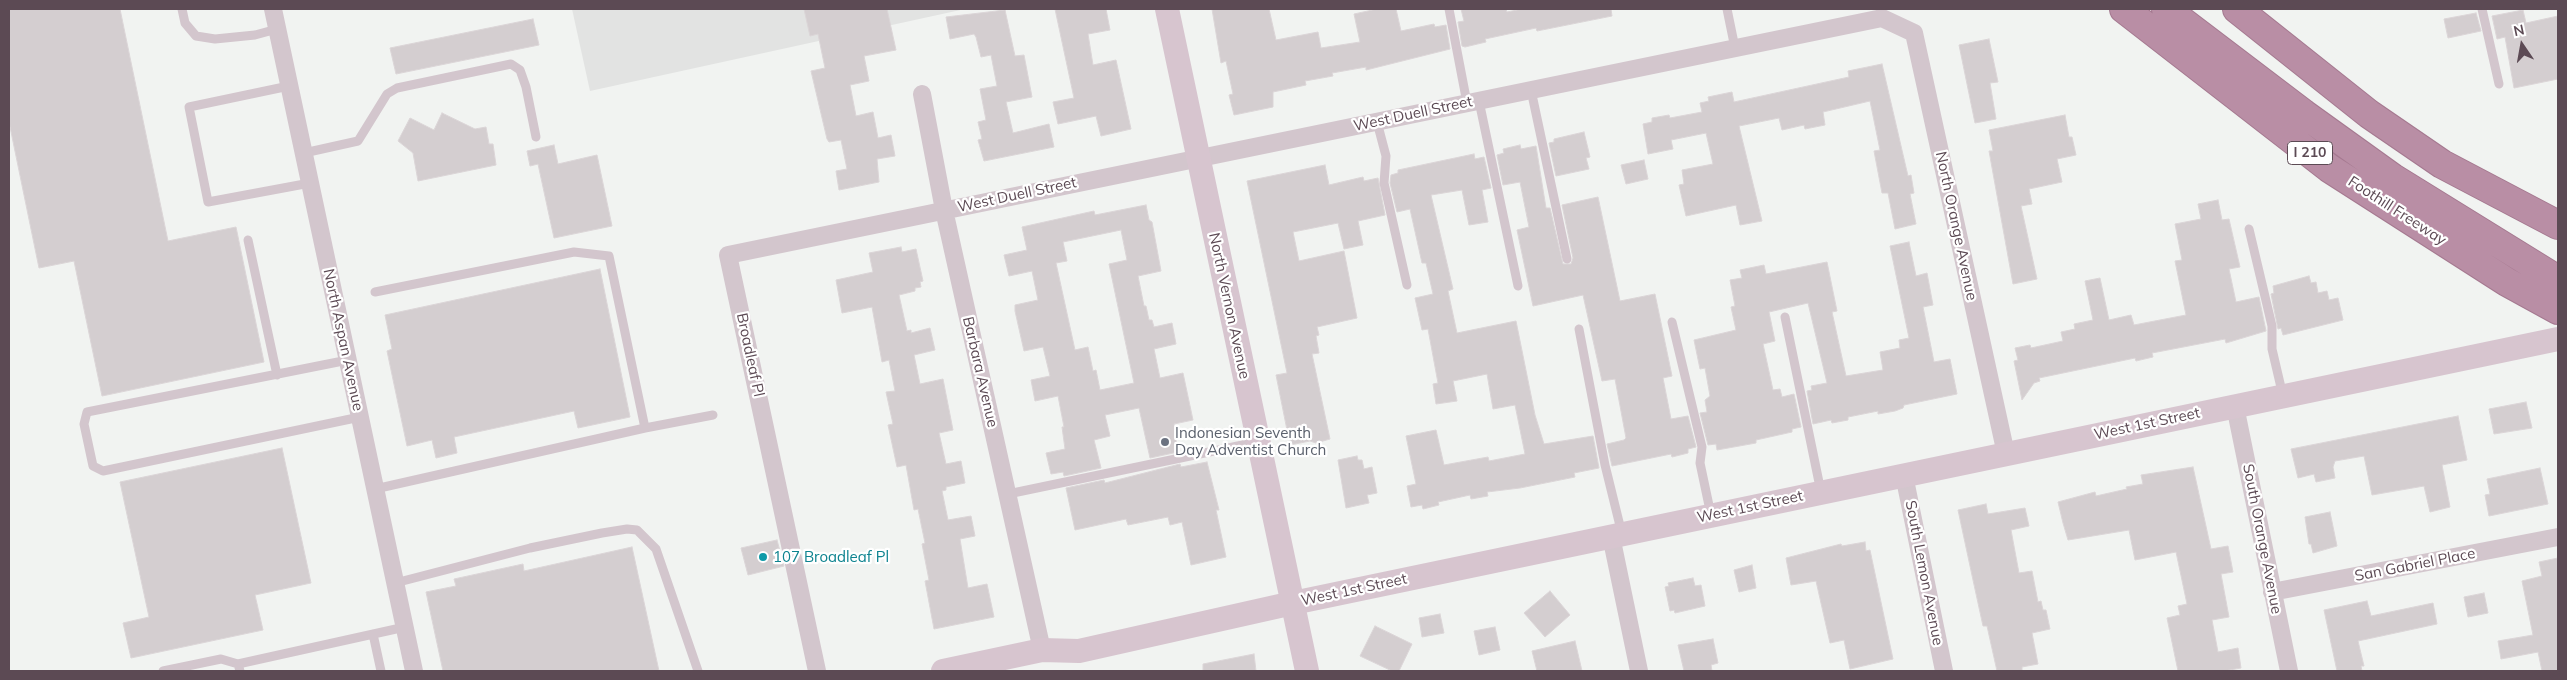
<!DOCTYPE html>
<style>
body{margin:0}
#map{position:relative;width:2567px;height:680px;overflow:hidden;background:#f1f3f1;font-family:Mulish,sans-serif}
canvas{display:block}
.frame{position:absolute;inset:0;border:10px solid #5c4a54;pointer-events:none}
.north{position:absolute;left:2497px;top:20px;width:50px;height:50px;-webkit-text-stroke:4px #fff;paint-order:stroke;rotate:348deg;font-size:14px;font-weight:700;line-height:20px;text-align:center;color:#5c4a54}
.north::after{content:'';display:block;margin:auto;width:18px;height:22px;background:#5c4a54;clip-path:polygon(50% 0,100% 100%,50% 72%,0 100%)}
</style>
<div id="map">
<canvas width="2567" height="680"></canvas>
<div class="frame"></div>
<div class="north">N</div>
</div>
<script>
const context = document.querySelector('canvas').getContext('2d');
context.lineJoin = 'round';
function fillPath(path, color) { context.fillStyle = color; context.fill(path, 'evenodd'); }
const shape = rows => new Path2D(rows.map(r => 'M' + r).join(''));
function trace(path, color, width, dash) { context.strokeStyle = color; context.lineWidth = width; context.lineCap = dash ? 'butt' : 'round'; context.setLineDash(dash || []); context.stroke(path); }
function write(font, color, halo, rows, align = 'center') {
  context.font = font + ' Mulish,sans-serif'; context.lineWidth = 4.5; context.setLineDash([]); context.textBaseline = 'middle'; context.strokeStyle = halo; context.fillStyle = color; for (const [text, x, y, turn = 0] of rows) {
    context.save(); context.translate(x, y); context.rotate((+turn || 0) * Math.PI / 180); context.textAlign = isNaN(turn) ? turn : align; if (halo) context.strokeText(text, 0, 0); context.fillText(text, 0, 0); context.restore();
  }
}
const education = shape([
 [572,9,965,9,590,91]
]);
const building = shape([
 [9,9,120,9,168,241,236,227,264,362,102,396,74,261,39,268,9,122,9,9],
 [804,9,887,9,896,50,864,56,869,81,850,85,856,116,873,112,878,138,891,135,895,156,877,159,879,182,839,190,836,171,847,169,841,140,829,142,827,139,811,71,825,68,818,34,810,36,804,9],
 [1055,9,1106,9,1110,30,1088,34,1093,65,1116,60,1131,129,1101,136,1096,116,1058,124,1053,102,1074,98,1055,9],
 [1212,9,1269,9,1276,40,1318,32,1321,48,1360,42,1354,14,1377,9,1396,9,1401,31,1434,24,1435,27,1446,25,1450,49,1366,70,1366,67,1332,73,1333,76,1305,81,1306,85,1273,92,1273,107,1234,115,1229,95,1233,94,1226,61,1221,63,1212,9],
 [1461,9,1506,9,1507,12,1522,9,1611,9,1612,16,1537,31,1536,28,1485,39,1486,42,1465,47,1462,46,1458,22,1464,21,1461,9],
 [1005,10,1015,56,1024,55,1032,97,1006,102,1013,133,1049,124,1054,147,984,161,978,140,982,139,978,122,986,120,980,89,997,86,991,55,981,57,976,37,974,34,950,39,946,17,1005,10],
 [2523,10,2526,23,2558,16,2558,79,2514,88,2505,37,2497,39,2492,16,2523,10],
 [2476,13,2481,31,2448,38,2444,19,2476,13],
 [533,19,539,45,396,74,390,48,533,19],
 [1989,39,1998,82,1990,83,1996,119,1975,123,1959,45,1989,39],
 [1882,64,1908,176,1911,175,1914,193,1910,194,1916,224,1895,229,1888,193,1882,193,1874,151,1880,150,1870,101,1823,112,1825,125,1805,129,1804,125,1782,130,1779,118,1739,126,1762,221,1740,225,1736,205,1686,216,1679,185,1684,184,1682,170,1713,164,1706,133,1671,140,1673,149,1648,154,1643,124,1652,122,1652,118,1669,115,1670,118,1702,112,1700,103,1709,101,1708,97,1732,92,1734,102,1849,77,1848,71,1882,64],
 [442,113,475,129,486,127,489,144,493,144,496,165,418,181,413,153,398,141,410,118,434,130,442,113],
 [2065,115,2069,137,2072,137,2076,155,2057,159,2062,182,2029,189,2032,204,2021,206,2037,279,2013,284,1989,151,1993,151,1989,130,2065,115],
 [1584,132,1590,157,1586,158,1589,169,1556,176,1549,143,1554,142,1554,139,1584,132],
 [554,145,558,164,597,155,612,226,554,238,538,164,530,166,527,151,554,145],
 [1520,145,1521,149,1536,146,1546,208,1550,208,1563,264,1571,264,1573,258,1562,205,1598,197,1620,301,1655,294,1672,376,1663,378,1671,419,1688,416,1696,447,1688,449,1688,453,1672,457,1671,454,1612,466,1607,444,1624,440,1626,438,1615,379,1602,381,1583,295,1533,306,1517,230,1529,227,1520,182,1503,185,1497,155,1504,153,1503,149,1520,145],
 [1474,154,1475,159,1484,157,1491,188,1482,190,1488,222,1469,225,1462,190,1431,195,1453,289,1448,291,1457,333,1516,321,1535,415,1544,444,1593,436,1599,468,1574,473,1575,477,1520,488,1487,492,1488,496,1471,499,1470,495,1438,502,1439,505,1423,509,1422,505,1411,507,1407,486,1416,484,1406,436,1436,430,1444,465,1488,457,1489,461,1525,454,1515,405,1493,409,1487,374,1453,381,1457,401,1436,404,1433,384,1438,383,1428,329,1422,330,1415,298,1433,294,1426,263,1422,263,1410,209,1397,212,1390,183,1391,175,1398,173,1398,170,1474,154],
 [1644,160,1648,179,1626,184,1621,165,1644,160],
 [1325,165,1329,185,1363,177,1364,181,1378,178,1385,215,1358,221,1363,245,1344,249,1338,223,1293,232,1299,261,1344,251,1357,318,1317,327,1319,335,1316,336,1319,353,1312,354,1330,439,1316,443,1310,441,1290,445,1276,375,1287,373,1247,181,1325,165],
 [2218,200,2222,220,2229,219,2240,267,2229,269,2236,302,2259,297,2266,331,2226,343,2225,339,2152,353,2153,357,2136,361,2135,358,2039,378,2040,381,2034,383,2022,400,2014,361,2018,360,2015,348,2030,345,2031,348,2063,341,2061,332,2075,329,2074,324,2093,320,2085,281,2100,278,2109,320,2131,315,2134,325,2186,315,2175,261,2182,260,2175,224,2201,219,2198,204,2218,200],
 [1146,205,1149,220,1152,222,1161,271,1138,276,1144,306,1146,306,1149,320,1152,320,1154,327,1172,323,1176,344,1154,349,1160,378,1183,373,1193,420,1174,424,1178,452,1150,458,1139,408,1105,415,1110,436,1094,440,1101,468,1064,476,1063,472,1051,474,1046,453,1065,449,1062,427,1064,427,1058,396,1035,401,1031,380,1050,376,1043,347,1024,351,1015,311,1015,305,1038,300,1032,271,1009,276,1004,255,1027,250,1022,227,1094,211,1095,215,1146,205],
 [1121,230,1127,260,1109,264,1134,383,1100,390,1096,370,1093,371,1088,347,1075,350,1056,263,1067,261,1063,242,1121,230],
 [1909,242,1916,276,1927,273,1933,305,1923,307,1934,362,1950,359,1957,394,1904,405,1903,408,1895,411,1878,414,1878,411,1848,417,1848,420,1832,423,1831,420,1813,424,1807,391,1812,390,1811,386,1827,383,1808,303,1769,312,1775,341,1763,344,1773,390,1780,389,1782,397,1794,394,1801,427,1792,429,1792,432,1756,440,1756,443,1717,450,1716,444,1708,445,1700,413,1707,412,1705,400,1710,396,1705,368,1700,369,1694,340,1736,330,1731,307,1735,306,1730,280,1742,278,1740,270,1764,265,1766,274,1827,262,1837,311,1832,312,1846,376,1883,370,1880,352,1900,348,1899,340,1909,338,1890,246,1909,242],
 [901,247,902,252,916,249,923,281,920,282,921,287,915,288,915,291,899,295,907,331,911,330,911,333,930,328,935,350,914,355,920,384,943,379,953,430,939,433,946,464,961,461,965,483,946,487,946,490,942,491,948,520,971,516,975,536,960,539,968,588,987,584,994,617,934,629,925,581,929,580,922,544,925,543,918,509,914,510,906,465,897,467,888,425,893,424,886,392,895,391,889,360,882,362,872,307,842,313,836,280,873,272,869,253,901,247],
 [600,269,630,417,578,428,574,411,454,437,457,453,436,458,432,440,407,446,387,351,392,349,385,315,600,269],
 [2309,276,2311,283,2316,282,2318,293,2327,291,2329,300,2338,298,2343,320,2283,335,2281,328,2278,329,2271,294,2274,293,2273,286,2309,276],
 [2526,402,2532,428,2494,434,2489,409,2526,402],
 [2458,416,2467,460,2442,465,2450,507,2430,512,2424,486,2372,495,2364,456,2335,461,2333,467,2335,478,2316,482,2314,474,2298,478,2291,449,2458,416],
 [282,448,311,583,255,595,263,630,131,658,123,623,149,617,120,482,282,448],
 [1357,456,1358,460,1362,460,1364,469,1372,467,1377,493,1367,495,1369,503,1346,508,1338,460,1357,456],
 [1207,462,1219,510,1216,510,1226,557,1191,565,1182,522,1170,525,1168,517,1128,525,1126,519,1075,530,1066,488,1104,480,1105,483,1180,464,1181,467,1207,462],
 [2193,467,2211,549,2228,546,2233,572,2221,574,2229,617,2212,620,2218,652,2238,648,2241,668,2224,671,2178,671,2167,618,2180,615,2178,606,2187,604,2176,552,2135,560,2129,530,2068,540,2063,523,2058,502,2095,492,2096,496,2127,489,2126,487,2143,484,2141,475,2193,467],
 [2540,468,2548,504,2489,516,2485,495,2490,494,2487,479,2540,468],
 [1986,504,1988,514,2025,508,2029,526,2011,530,2019,573,2032,571,2038,602,2041,601,2043,610,2046,610,2050,629,2032,633,2038,664,2022,667,2022,671,1997,671,1987,626,1983,626,1973,580,1958,510,1986,504],
 [2330,512,2337,546,2313,553,2311,544,2309,544,2305,517,2330,512],
 [777,540,784,566,748,575,741,548,777,540],
 [1865,542,1866,551,1870,550,1893,659,1850,669,1844,640,1830,643,1816,581,1791,585,1786,558,1841,544,1842,546,1865,542],
 [632,547,659,671,443,671,426,592,456,586,454,579,523,564,524,571,632,547],
 [2558,558,2558,671,2542,671,2538,652,2501,659,2498,641,2533,635,2522,581,2542,576,2539,562,2558,558],
 [1752,565,1756,588,1739,592,1734,570,1752,565],
 [1693,578,1695,586,1701,585,1705,606,1675,613,1674,610,1670,611,1665,587,1669,586,1668,583,1693,578],
 [1550,591,1570,615,1545,637,1524,613,1550,591],
 [2484,593,2488,613,2468,617,2464,597,2484,593],
 [2367,601,2371,616,2433,603,2437,624,2358,641,2364,666,2361,666,2362,671,2337,671,2324,610,2367,601],
 [1440,614,1444,633,1422,637,1419,618,1440,614],
 [1375,626,1412,644,1399,671,1392,671,1360,656,1375,626],
 [1495,627,1500,650,1479,655,1474,631,1495,627],
 [1713,639,1718,663,1711,665,1712,671,1684,671,1678,645,1713,639],
 [1575,641,1582,671,1537,671,1532,651,1575,641],
 [1254,654,1256,671,1203,671,1203,664,1254,654]
]);
const lane = shape([
 [182,9,185,23,196,36,215,39,255,35,277,29],
 [1449,9,1467,103],
 [1727,9,1735,48],
 [2482,9,2499,84],
 [289,86,189,107,208,202,310,183],
 [1531,90,1567,259],
 [1479,101,1518,286],
 [1377,122,1386,156,1384,183,1407,285],
 [304,153,358,141,387,94,397,88,511,64,520,70,526,87,536,137],
 [2249,229,2272,326,2272,349,2283,396],
 [248,240,277,375],
 [375,292,574,252,609,256,645,428],
 [1785,317,1821,492],
 [1672,322,1702,447,1700,463,1711,515],
 [1579,329,1605,465,1622,534],
 [348,360,87,412,84,424,93,466,103,471,360,417],
 [375,489,645,428,713,415],
 [1008,494,1257,442],
 [395,583,530,548,602,533,627,529,637,530,656,549,698,671],
 [373,634,381,671],
 [163,671,221,659,238,664],
 [240,671,238,664,405,627]
]);
const street = shape([
 [273,9,414,671],
 [922,94,944,210,1042,650],
 [2235,406,2289,671],
 [1904,475,1944,671],
 [1611,536,1639,671],
 [2272,592,2558,537],
 [817,671,728,255,1882,18,1914,33,2006,454]
]);
const secondary = shape([
 [1167,9,1307,671],
 [943,671,1042,650,1079,651,1293,603,2558,339]
]);
const highway = shape([
 [2124,9,2329,168,2507,282,2558,310],
 [2166,9,2304,114,2393,178,2558,280],
 [2237,9,2369,114,2442,164,2558,225]
]);
const markers = [
 [1165,442,5,"#6b7280"],
 [763,557,5,"#0f9aa8"]
];
const shields = [
 [2310,153,45]
];
const shieldNames = [
 ["I 210",2310,153]
];
const streetNames = [
 ["West Duell Street",1413,114,-12],
 ["West Duell Street",1017,195,-12],
 ["Foothill Freeway",2397,211,33],
 ["North Orange Avenue",1956,226,78],
 ["North Vernon Avenue",1229,306,78],
 ["North Aspan Avenue",343,340,78],
 ["Broadleaf Pl",750,355,78],
 ["Barbara Avenue",980,372,77],
 ["West 1st Street",2147,424,-12],
 ["West 1st Street",1750,507,-12],
 ["South Orange Avenue",2262,539,79],
 ["San Gabriel Place",2415,565,-11],
 ["South Lemon Avenue",1924,573,79],
 ["West 1st Street",1354,590,-12]
];
const worshipNames = [
 ["Indonesian Seventh",1175,433],
 ["Day Adventist Church",1175,450]
];
const cultureNames = [
 ["107 Broadleaf Pl",773,557]
];
fillPath(education, '#e2e3e2');
fillPath(building, '#d4ced0');
trace(building, '#dbd5d7', 1);
trace(highway, '#a57990', 30);
trace(lane, '#d3c6cd', 9);
trace(street, '#d3c6cd', 18);
trace(secondary, '#d7c5cf', 24);
trace(highway, '#b98ea5', 28);
for (const [x, y, r, color] of markers) { const dot = new Path2D(); dot.arc(x, y, r, 0, 2 * Math.PI); context.fillStyle = color; context.fill(dot); trace(dot, '#fff', 2); }
for (const [x, y, w] of shields) { const box = new Path2D(); box.roundRect(x - w / 2, y - 11.5, w, 23, 4); context.fillStyle = '#fff'; context.fill(box); trace(box, '#5c4a54', 1); }
write('bold 14px', '#5c4a54', null, shieldNames);
write('15px', '#5c4a54', '#fff', streetNames);
write('15px', '#5b616d', '#fff', worshipNames, 'left');
write('15px', '#0d838f', '#fff', cultureNames, 'left');
</script>
